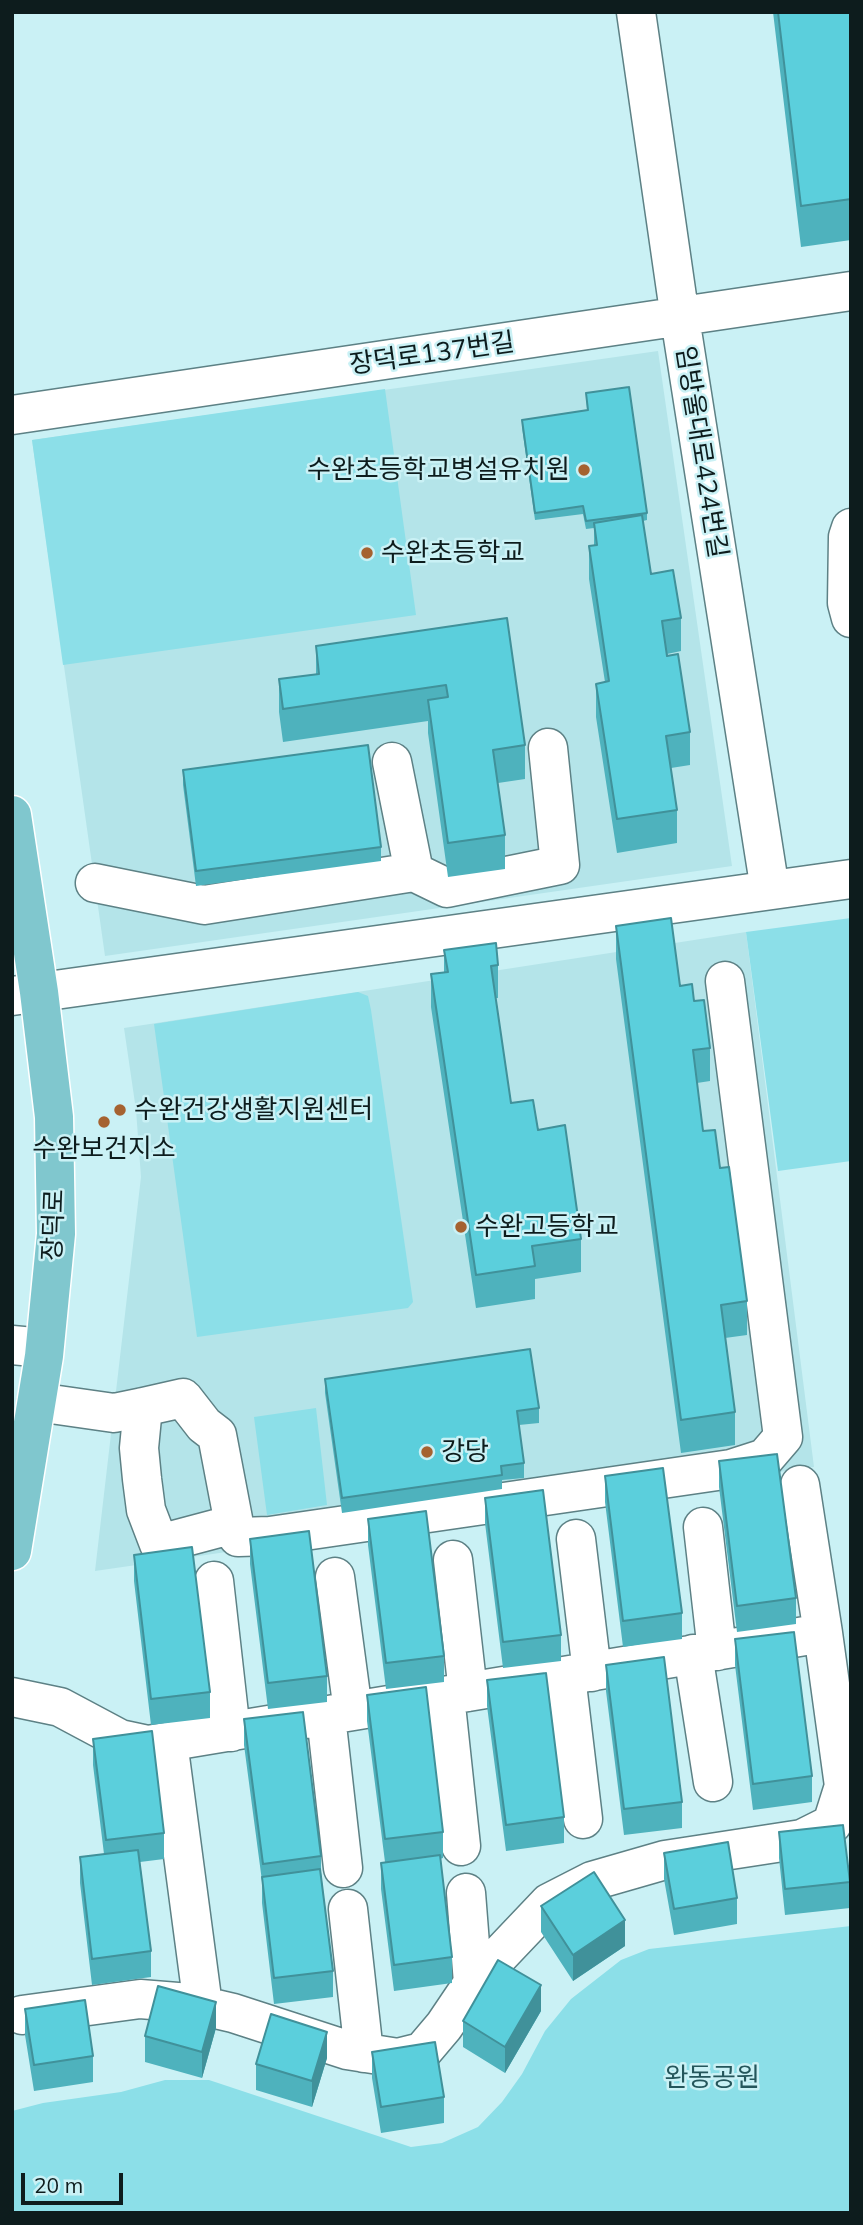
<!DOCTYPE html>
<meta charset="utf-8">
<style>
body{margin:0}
#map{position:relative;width:863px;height:2225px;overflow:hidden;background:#caf1f5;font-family:Mulish,sans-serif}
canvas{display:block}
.frame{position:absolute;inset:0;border:14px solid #0d1c1d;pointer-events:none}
.scale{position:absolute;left:21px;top:2173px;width:102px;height:32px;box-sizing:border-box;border:4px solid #0d1c1d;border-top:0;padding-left:9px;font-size:21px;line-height:24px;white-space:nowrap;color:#0d1c1d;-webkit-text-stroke:5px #caf1f5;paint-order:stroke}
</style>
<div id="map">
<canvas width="863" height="2225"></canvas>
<div class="frame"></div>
<div class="scale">20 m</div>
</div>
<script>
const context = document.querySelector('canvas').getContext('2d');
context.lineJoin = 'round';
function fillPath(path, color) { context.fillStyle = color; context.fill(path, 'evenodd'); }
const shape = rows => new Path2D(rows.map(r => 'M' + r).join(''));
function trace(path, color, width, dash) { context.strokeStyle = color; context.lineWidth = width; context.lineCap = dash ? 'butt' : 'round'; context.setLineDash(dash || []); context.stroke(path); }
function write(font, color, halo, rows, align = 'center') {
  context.font = font + ' Mulish,"Noto Sans KR",sans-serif'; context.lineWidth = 5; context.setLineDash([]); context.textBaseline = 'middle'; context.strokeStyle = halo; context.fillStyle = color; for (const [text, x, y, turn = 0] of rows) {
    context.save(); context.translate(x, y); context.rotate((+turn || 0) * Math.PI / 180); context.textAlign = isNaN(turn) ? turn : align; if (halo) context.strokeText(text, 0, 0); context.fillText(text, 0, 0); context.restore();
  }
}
const built = shape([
 [658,351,732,866,105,956,32,440],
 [746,932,814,1467,95,1571,141,1177,136,1110,124,1028]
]);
const green = shape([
 [385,389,416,615,63,665,32,440],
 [851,918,851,1161,778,1171,746,932],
 [358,992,368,996,371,1010,413,1302,408,1308,197,1337,154,1024],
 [316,1408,327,1505,267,1515,254,1417],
 [851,1926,851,2213,12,2213,12,2111,43,2103,121,2092,165,2080,209,2080,411,2147,442,2143,478,2127,502,2102,522,2074,545,2031,571,1999,621,1960,649,1949]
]);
const minor = shape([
 [636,12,680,318,770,890],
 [12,415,851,291],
 [851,528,848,537,847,603,851,618],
 [392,762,414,872],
 [95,883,204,905,414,872,447,888,560,865,548,748],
 [12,996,851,879],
 [12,1345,44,1348],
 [37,1402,114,1413,143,1407,183,1398,204,1425,217,1435,234,1524,159,1544,146,1510,142,1479,139,1448,143,1407],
 [234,1524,238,1537,270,1536,731,1469,765,1458,783,1437,725,981],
 [703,1527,717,1651],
 [576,1539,592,1672],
 [453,1560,468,1692],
 [335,1577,353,1711],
 [214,1581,231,1732],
 [693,1654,713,1782],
 [566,1676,583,1819],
 [445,1696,461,1846],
 [12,1697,60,1707,120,1739,148,1745,823,1633,800,1485],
 [326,1716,343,1868],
 [168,1742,203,2006],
 [466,1893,473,1983],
 [348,1909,364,2053],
 [22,2015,140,1999,190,2003,233,2013,347,2050,398,2058,422,2052,444,2026,473,1983,549,1903,592,1881,665,1860,802,1839,832,1824,844,1786,823,1633]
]);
const major = shape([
 [12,815,39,992,54,1117,56,1234,44,1356,12,1551]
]);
const wall = shape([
 [773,12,851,12,851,240,801,247],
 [586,393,647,513,647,520,643,521,651,574,681,618,681,651,667,654,690,732,690,765,671,768,677,810,677,843,617,853,596,717,596,684,605,682,589,579,589,546,594,545,594,528,586,529,583,514,535,520,522,427,522,420,587,410],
 [507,618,525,745,525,779,498,783,505,835,505,869,448,877,428,733,428,721,283,742,279,712,279,679,316,674,316,646],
 [183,770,381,847,381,861,196,886,183,785],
 [616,926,680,986,694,1001,710,1048,710,1081,697,1083,703,1131,720,1168,747,1301,747,1335,725,1338,735,1412,735,1445,681,1453,616,959],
 [444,950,498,965,498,998,496,998,511,1103,538,1130,581,1239,581,1272,535,1279,535,1299,476,1308,431,1007,431,974,444,972],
 [325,1379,539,1408,539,1423,519,1425,524,1463,524,1478,502,1480,502,1489,342,1513,325,1393],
 [719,1461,796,1598,796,1624,737,1632,719,1487],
 [605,1476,682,1613,682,1639,623,1647,605,1502],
 [485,1498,561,1635,561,1661,503,1668,485,1523],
 [368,1519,444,1656,444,1682,386,1689,368,1545],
 [250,1539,327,1676,327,1702,268,1709,250,1564],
 [134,1555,210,1692,210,1718,151,1725,134,1581],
 [735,1639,812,1776,812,1802,753,1810,735,1665],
 [606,1665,682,1802,682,1828,624,1835,606,1691],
 [487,1680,564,1817,564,1843,506,1851,487,1706],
 [367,1695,443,1832,443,1858,440,1859,452,1957,452,1983,394,1991,381,1889,381,1863,385,1862,367,1721],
 [244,1719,321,1856,321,1873,333,1971,333,1997,274,2004,262,1903,262,1881,244,1745],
 [93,1739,164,1833,164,1859,140,1862,151,1951,151,1977,92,1985,80,1883,80,1857,104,1854,93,1765],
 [779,1832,850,1882,850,1908,785,1915,779,1858],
 [664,1853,737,1898,737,1924,674,1935,664,1879],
 [541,1906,625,1946,573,1981,541,1932],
 [25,2009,93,2056,93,2082,34,2091,25,2035],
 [541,2011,505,2073,463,2047,463,2021],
 [216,2028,202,2078,145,2062,145,2036],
 [372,2052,444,2097,444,2123,381,2133,372,2078],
 [327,2058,312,2107,256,2090,256,2064]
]);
const shadedWall = shape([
 [625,1920,625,1946,573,1981,573,1955],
 [541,1985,541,2011,505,2073,505,2047],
 [216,2002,216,2028,202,2078,202,2052],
 [327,2032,327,2058,312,2107,312,2081]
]);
const building = shape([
 [778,12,851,12,851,199,801,206,778,12],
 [629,387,647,513,586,521,583,506,535,513,522,420,588,410,586,393,629,387],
 [642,515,651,574,673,570,681,618,662,621,667,656,678,654,690,732,666,736,677,810,617,819,596,684,609,681,589,546,597,545,594,523,642,515],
 [507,618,525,745,493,750,505,835,448,843,428,700,448,697,446,685,283,709,279,679,319,674,316,646,507,618],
 [368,745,381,847,196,871,183,770,368,745],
 [671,918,680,986,692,984,694,1001,704,1000,710,1048,693,1050,703,1131,715,1130,720,1168,729,1167,747,1301,721,1305,735,1412,681,1420,616,926,671,918],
 [496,943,498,965,491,966,511,1103,533,1100,538,1130,565,1125,581,1239,532,1246,535,1266,476,1275,431,974,448,972,444,950,496,943],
 [530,1349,539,1408,517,1411,524,1463,501,1466,502,1475,342,1498,325,1379,530,1349],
 [777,1454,796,1598,737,1606,719,1461,777,1454],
 [663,1468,682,1613,623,1621,605,1476,663,1468],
 [543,1490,561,1635,503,1642,485,1498,543,1490],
 [426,1511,444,1656,386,1663,368,1519,426,1511],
 [309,1531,327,1676,268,1683,250,1539,309,1531],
 [192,1547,210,1692,151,1699,134,1555,192,1547],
 [794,1632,812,1776,753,1784,735,1639,794,1632],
 [664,1657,682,1802,624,1809,606,1665,664,1657],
 [546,1673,564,1817,506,1825,487,1680,546,1673],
 [426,1687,443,1832,385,1839,367,1695,426,1687],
 [303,1712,321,1856,263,1864,244,1719,303,1712],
 [152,1731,164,1833,106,1840,93,1739,152,1731],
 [843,1825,850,1882,785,1889,779,1832,843,1825],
 [728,1842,737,1898,674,1909,664,1853,728,1842],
 [138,1850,151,1951,92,1959,80,1857,138,1850],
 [440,1855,452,1957,394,1965,381,1863,440,1855],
 [320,1869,333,1971,274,1978,262,1877,320,1869],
 [594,1872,625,1920,573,1955,541,1906,594,1872],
 [498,1960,541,1985,505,2047,463,2021,498,1960],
 [158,1986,216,2002,202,2052,145,2036,158,1986],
 [85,2000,93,2056,34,2065,25,2009,85,2000],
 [271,2014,327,2032,312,2081,256,2064,271,2014],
 [435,2042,444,2097,381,2107,372,2052,435,2042]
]);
const markers = [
 [584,470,7,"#a56230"],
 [367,553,7,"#a56230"],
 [120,1110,7,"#a56230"],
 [104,1122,7,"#a56230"],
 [461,1227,7,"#a56230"],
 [427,1452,7,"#a56230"]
];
const streetNames = [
 ["장덕로137번길",432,354,-8],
 ["임방울대로424번길",701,452,81],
 ["장덕로",54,1225,-88]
];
const poiNames = [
 ["수완초등학교병설유치원",570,470,"right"],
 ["수완초등학교",381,553],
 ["수완건강생활지원센터",134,1110],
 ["수완보건지소",104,1149,"center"],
 ["수완고등학교",475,1227],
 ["강당",441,1452]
];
const parkNames = [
 ["완동공원",712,2078]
];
fillPath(built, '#b4e4e9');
fillPath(green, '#8cdfe8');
trace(minor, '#5d8185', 41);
trace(major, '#fff', 41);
trace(minor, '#fff', 38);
trace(major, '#80c7ce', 38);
fillPath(wall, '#4eb2bd');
fillPath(shadedWall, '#40919a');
fillPath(building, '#5bcfdc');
trace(building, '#40919a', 2);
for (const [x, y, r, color] of markers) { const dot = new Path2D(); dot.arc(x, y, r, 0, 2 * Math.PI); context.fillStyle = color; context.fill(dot); trace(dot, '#caf1f5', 2.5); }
write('26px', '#0d1c1d', '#caf1f5', streetNames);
write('26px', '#0d1c1d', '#caf1f5', poiNames, 'left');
write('26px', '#24565b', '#caf1f5', parkNames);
</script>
